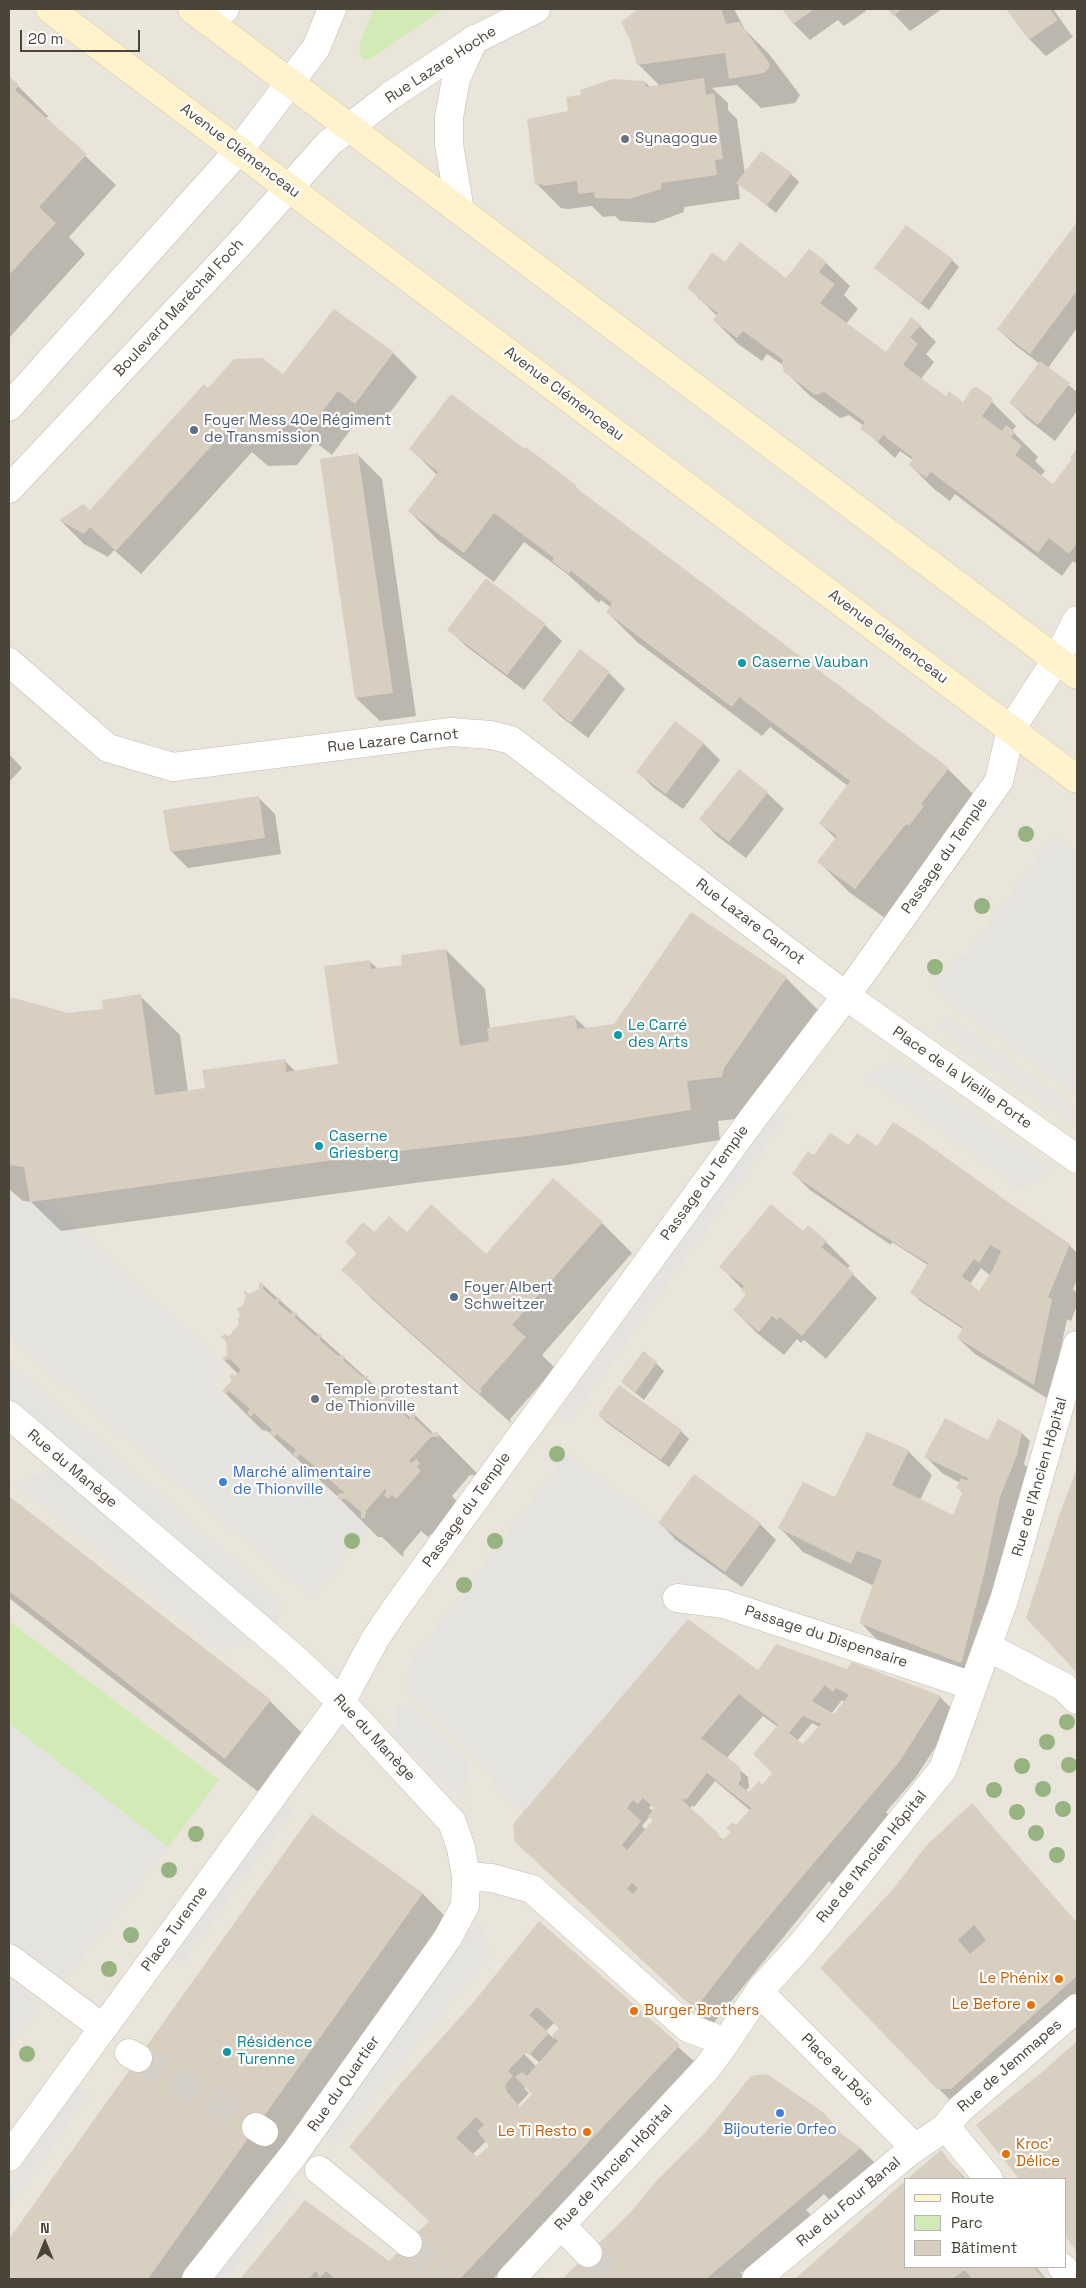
<!DOCTYPE html>
<meta charset="utf-8">
<style>
body{margin:0}
#map{position:relative;width:1086px;height:2288px;overflow:hidden;background:#f6f3ec;font-family:"Space Grotesk",sans-serif}
canvas{display:block}
.frame{position:absolute;inset:0;border:10px solid #4b4439;pointer-events:none}
.legend{position:absolute;left:904px;top:2178px;width:162px;height:90px;box-sizing:border-box;background:#fff;border:1px solid #b7b4b0;margin:0;padding:6px 9px;list-style:none;font-size:15px;color:#4b4439}
.legend li{display:flex;align-items:center;gap:10px;height:25px}
.legend b{width:25px;border:1px solid #b7b4b0}
.north{position:absolute;left:20px;top:2218px;width:50px;height:50px;-webkit-text-stroke:4px #fff;paint-order:stroke;rotate:0deg;font-size:14px;font-weight:700;line-height:20px;text-align:center;color:#4b4439}
.north::after{content:'';display:block;margin:auto;width:18px;height:22px;background:#4b4439;clip-path:polygon(50% 0,100% 100%,50% 72%,0 100%)}
.scale{position:absolute;left:20px;top:30px;width:120px;height:22px;box-sizing:border-box;border:2px solid #4b4439;border-top:0;padding-left:6px;font-size:15px;line-height:18px;white-space:nowrap;color:#4b4439;-webkit-text-stroke:4px #fff;paint-order:stroke}
</style>
<div id="map">
<canvas width="1086" height="2288"></canvas>
<div class="frame"></div>
<ul class="legend">
<li><b style="height:6px;background:#fff3cd"></b>Route</li>
<li><b style="height:14px;background:#d2eab5"></b>Parc</li>
<li><b style="height:14px;background:#d8cfc1"></b>Bâtiment</li>
</ul>
<div class="north">N</div>
<div class="scale">20 m</div>
</div>
<script>
const context = document.querySelector('canvas').getContext('2d');
context.lineJoin = 'round';
function fillPath(path, color) { context.fillStyle = color; context.fill(path, 'evenodd'); }
const shape = rows => new Path2D(rows.map(r => 'M' + r).join(''));
function trace(path, color, width, dash) { context.strokeStyle = color; context.lineWidth = width; context.lineCap = dash ? 'butt' : 'round'; context.setLineDash(dash || []); context.stroke(path); }
function write(font, color, halo, rows, align = 'center') {
  context.font = font + ' "Space Grotesk",sans-serif'; context.lineWidth = 4.5; context.setLineDash([]); context.textBaseline = 'middle'; context.strokeStyle = halo; context.fillStyle = color; for (const [text, x, y, turn = 0] of rows) {
    context.save(); context.translate(x, y); context.rotate((+turn || 0) * Math.PI / 180); context.textAlign = isNaN(turn) ? turn : align; if (halo) context.strokeText(text, 0, 0); context.fillText(text, 0, 0); context.restore();
  }
}
const residential = shape([
 [9,9,1077,9,1077,2279,9,2279],
 [905,2179,1065,2179,1065,2267,905,2267]
]);
const green = shape([
 [373,9,443,9,372,58,364,60,360,56,359,46],
 [9,1621,219,1780,168,1847,9,1724]
]);
const parking = shape([
 [1054,836,1077,853,1077,1095,932,989,954,958,966,955],
 [945,1016,1077,1110,1077,1126,937,1027],
 [897,1061,1052,1171,1022,1190,864,1075],
 [775,1110,786,1117,569,1423,558,1415],
 [9,1191,22,1203,46,1200,227,1368,211,1386,369,1528,313,1598,9,1337],
 [9,1363,281,1602,277,1632,9,1397],
 [567,1454,725,1572,688,1619,523,1813,497,1788,486,1767,406,1687,412,1660],
 [54,1468,253,1638,222,1653,15,1483],
 [397,1704,409,1705,468,1763,465,1801,393,1736],
 [9,1724,168,1847,60,1986,9,1947],
 [282,1799,295,1808,180,1967,169,1957],
 [479,1922,491,1954,332,2149,324,2124],
 [9,1979,42,2005,9,2048],
 [78,2087,89,2095,9,2208,9,2184],
 [284,2185,294,2192,227,2279,210,2279]
]);
const shadow = shape([
 [642,9,734,9,745,30,769,54,800,95,795,103,761,108,737,85,712,88,728,103,728,110,737,119,745,174,791,174,799,182,776,213,738,182,740,199,684,207,684,212,654,223,620,221,615,216,603,217,592,206,568,209,561,208,537,184,569,112,645,82,650,87,660,86,638,64,632,39,622,23],
 [784,9,864,9,866,11,844,26,838,20,810,40,794,24],
 [889,9,942,9,910,31],
 [1008,9,1053,9,1073,37,1046,56,1030,40],
 [9,77,48,116,46,119,116,185,69,237,85,254,9,338],
 [1077,224,1077,328,1048,368,1077,392,1077,411,1055,441,1027,419,1011,403,1040,364,1015,345,998,329],
 [951,259,959,267,929,310,875,268],
 [826,263,850,286,844,295,858,309,846,324,886,353,920,326,936,342,926,354,934,362,921,379,946,397,963,404,992,402,1016,426,1012,431,1038,457,1035,461,1045,471,1041,476,1054,486,1073,460,1071,458,1077,450,1077,564,1073,561,1062,576,955,494,950,501,934,489,910,465,913,460,900,451,895,458,862,428,864,426,849,415,840,418,809,395,785,371,783,365,767,354,762,361,738,344,714,320,717,316,689,288,725,264,787,280],
 [393,353,417,377,379,427,362,414,332,455,315,442,297,465,268,466,252,452,141,574,114,550,108,557,84,544,61,521,90,512,208,390],
 [411,449,575,486,587,498,948,769,978,799,885,918,849,892,819,862,836,839,820,823,848,786,770,727,762,736,637,642,607,612,610,607,601,600,599,603,566,573,524,542,494,582,439,541,409,511,437,475],
 [358,455,382,479,416,716,380,721,356,698],
 [545,625,562,641,524,690,466,646,449,630],
 [609,673,625,689,588,738,560,716,543,700],
 [675,723,704,744,720,760,683,809,654,788,638,772],
 [9,754,22,768,9,782],
 [767,793,784,809,746,858,717,836,701,819],
 [258,797,275,814,281,854,188,868,171,851],
 [446,950,485,989,490,1029,574,1017,587,1029,615,1025,786,978,825,1017,761,1116,718,1121,720,1140,567,1165,422,1182,61,1231,31,1202,23,1201,9,1189,9,1000,13,999,68,1014,104,1010,140,996,180,1035,188,1092,206,1089,284,1060,296,1072,340,1065,369,961,378,969,404,966],
 [849,1147,877,1148,1010,1205,1069,1245,1077,1253,1077,1280,1073,1289,1077,1293,1077,1305,1071,1321,1067,1319,1050,1400,975,1354,958,1338,963,1329,920,1301,912,1293,928,1265,892,1242,891,1245,810,1190,794,1174,815,1156],
 [981,1268,991,1276,980,1293,970,1284],
 [553,1180,602,1223,632,1253,542,1355,555,1368,510,1419,511,1423,373,1300,343,1270,358,1254,346,1242,374,1234,407,1234,487,1256],
 [803,1233,826,1242,850,1266,847,1269,877,1298,826,1359,804,1340,801,1343,797,1339,784,1355,758,1334,734,1310,747,1294,721,1267],
 [263,1285,412,1419,415,1415,434,1434,438,1434,477,1473,477,1475,470,1475,452,1496,458,1503,436,1537,432,1533,428,1537,421,1531,404,1551,403,1557,382,1537,378,1537,339,1498,340,1493,337,1496,267,1431,262,1430,223,1391,238,1374,224,1360,228,1356,228,1343,223,1338,229,1338,240,1325,243,1308,248,1296,260,1290],
 [656,1363,664,1371,644,1400,622,1382],
 [599,1415,681,1431,689,1439,669,1467,607,1423],
 [1022,1433,1030,1441,1024,1464,1032,1473,1016,1512,1012,1510,1023,1522,986,1685,884,1647,861,1623,874,1586,803,1552,780,1528,836,1498,908,1451,932,1475,920,1500,953,1517,963,1493,958,1488,960,1483,942,1473,926,1457,994,1445],
 [1077,1471,1077,1670,1027,1618],
 [9,1498,270,1701,309,1740,265,1797,9,1598],
 [660,1523,760,1524,776,1540,742,1587,676,1540],
 [852,1664,940,1697,957,1714,916,1777,886,1812,893,1820,836,1888,829,1881,712,2025,533,1858,758,1671,848,1670],
 [842,1700,845,1702,834,1716,831,1714],
 [763,1716,778,1727,774,1773,762,1787,750,1794,746,1791,749,1787,748,1777,726,1759],
 [812,1723,819,1727,803,1746,797,1741],
 [715,1781,751,1811,724,1841,689,1809,693,1805,694,1807],
 [652,1805,655,1809,653,1811,649,1808],
 [650,1816,654,1821,646,1830,642,1826],
 [972,1805,1077,1923,1077,2007,955,2105,938,2088],
 [312,1815,423,1894,453,1924,200,2279,9,2279,9,2242],
 [539,1923,695,2062,493,2279,242,2279,305,2202,389,2263,430,2222,472,2005],
 [554,2023,560,2029,553,2038,546,2031],
 [514,2040,541,2064,537,2067,512,2042],
 [526,2086,533,2094,520,2108,518,2105,529,2093,524,2088],
 [486,2141,490,2146,477,2159,472,2155],
 [1077,2043,1077,2250,1065,2234,1065,2179,1021,2179,977,2125,1042,2074],
 [845,2140,860,2148,877,2165,832,2203,824,2194,806,2210,820,2224,750,2279,742,2271,741,2273,744,2277,741,2279,564,2279,632,2213],
 [940,2152,966,2179,908,2179],
 [897,2189,905,2267,962,2267,972,2278,797,2279],
 [966,2267,1036,2267,1046,2279,977,2279]
]);
const building = shape([
 [639,9,721,9,726,24,739,22,770,64,769,68,764,73,729,79,725,53,637,65,630,40,621,22],
 [782,9,815,9,793,24],
 [888,9,903,9,893,16],
 [1006,9,1050,9,1058,20,1029,40],
 [9,76,19,85,15,90,87,154,39,207,56,223,9,275],
 [704,78,706,95,714,93,723,159,715,160,717,175,661,183,661,189,629,199,595,198,594,192,578,194,577,181,543,186,542,184,535,185,527,119,568,111,566,97,581,95,580,90,612,79,645,81,646,87],
 [761,151,792,173,767,205,736,183],
 [1077,222,1077,291,1030,354,997,329],
 [906,225,953,259,921,303,874,268],
 [740,242,786,278,809,249,827,262,819,272,835,284,820,303,886,352,911,317,921,325,910,337,918,344,903,365,946,396,949,391,963,402,972,388,976,387,992,398,993,401,982,416,1002,431,1006,425,1015,432,1011,437,1022,446,1015,455,1053,484,1072,459,1070,458,1077,448,1077,543,1069,554,1049,538,1038,553,931,472,926,478,909,465,913,458,883,435,878,442,860,429,865,422,824,392,815,395,784,372,782,363,783,360,743,331,737,338,713,320,718,313,698,299,699,297,687,288,712,252,725,262],
 [334,309,394,352,355,404,338,391,307,432,290,419,273,442,243,443,227,429,116,551,90,527,84,534,59,520,83,504,90,510,204,384,208,388,234,359,262,358,283,374],
 [1040,361,1070,383,1038,425,1009,403],
 [451,394,525,449,526,447,576,485,575,487,949,768,921,804,924,806,909,826,906,824,855,889,817,862,837,836,819,823,850,781,739,697,732,707,606,612,612,603,571,571,569,574,552,561,554,558,494,513,464,553,408,511,438,472,409,449],
 [358,453,393,693,355,698,320,459],
 [486,578,546,624,507,675,447,630],
 [580,649,610,672,571,723,542,700],
 [675,721,704,743,666,794,636,772],
 [739,769,768,792,729,842,699,819],
 [259,796,265,838,170,852,163,810],
 [691,912,787,977,724,1068,722,1077,687,1081,691,1110,536,1135,391,1152,30,1202,24,1167,9,1165,9,999,14,998,68,1013,103,1009,102,1000,141,994,155,1095,205,1088,202,1070,285,1059,286,1072,338,1064,324,966,370,960,371,969,402,965,401,955,446,949,460,1046,489,1041,487,1028,575,1015,577,1029,614,1024],
 [893,1122,923,1141,1011,1204,1070,1244,1048,1297,1052,1299,1034,1385,957,1338,963,1327,910,1293,928,1263,874,1230,792,1174,808,1151,814,1155,830,1133,849,1145,857,1133,877,1146],
 [990,1245,1001,1251,992,1271,979,1291,962,1276,974,1259,979,1263],
 [553,1178,603,1222,512,1325,526,1337,480,1389,482,1391,480,1394,341,1270,357,1253,345,1242,363,1222,374,1232,389,1216,407,1232,431,1204,486,1254],
 [771,1204,803,1231,808,1225,827,1241,821,1247,854,1273,802,1336,780,1317,777,1320,772,1316,759,1332,733,1310,746,1294,741,1290,744,1286,719,1267],
 [259,1283,263,1283,263,1289,275,1300,278,1297,281,1299,278,1303,291,1314,294,1311,298,1314,294,1317,316,1336,319,1333,322,1336,319,1339,338,1356,341,1354,345,1356,343,1360,363,1377,365,1375,369,1377,365,1380,385,1398,389,1395,392,1397,389,1401,410,1420,411,1413,415,1413,415,1419,430,1433,438,1432,439,1437,431,1437,409,1461,412,1463,416,1459,420,1463,417,1467,421,1471,396,1499,392,1495,388,1499,384,1495,387,1491,385,1489,366,1511,365,1518,361,1518,361,1512,346,1499,338,1499,338,1494,345,1493,324,1475,321,1478,317,1474,320,1471,300,1454,297,1458,293,1454,296,1450,277,1434,274,1437,269,1433,272,1430,254,1413,251,1417,247,1413,250,1409,229,1391,226,1394,222,1391,232,1380,229,1377,232,1373,235,1376,241,1370,230,1359,223,1361,222,1358,227,1355,226,1340,221,1338,224,1334,229,1336,239,1324,237,1318,240,1316,237,1308,242,1307,246,1296,243,1292,245,1291,249,1294,259,1289],
 [643,1351,657,1362,635,1393,621,1382],
 [619,1385,682,1430,661,1460,598,1415],
 [945,1418,988,1440,998,1419,1022,1432,1017,1455,1000,1497,985,1570,962,1661,960,1663,859,1623,882,1560,857,1551,851,1564,778,1528,803,1482,835,1497,867,1432,909,1450,892,1485,953,1515,963,1491,956,1488,961,1478,967,1481,968,1478,924,1457],
 [1077,1468,1077,1673,1026,1618,1059,1516],
 [694,1474,761,1523,725,1572,658,1523],
 [9,1496,271,1700,225,1759,9,1591],
 [688,1619,758,1670,776,1644,847,1669,852,1662,941,1696,900,1761,744,1946,695,2009,515,1842,513,1824],
 [825,1685,833,1692,836,1688,849,1695,834,1714,812,1701],
 [739,1694,778,1725,753,1754,772,1773,762,1785,759,1781,749,1792,738,1784,741,1779,740,1767,701,1738],
 [803,1716,821,1724,803,1744,789,1733],
 [707,1773,751,1808,736,1825,733,1822,726,1828,731,1832,722,1841,717,1832,682,1800,684,1798,686,1800],
 [643,1798,654,1808,648,1816,653,1820,627,1850,622,1845,641,1821,627,1808,633,1800,638,1804],
 [632,1883,638,1888,633,1894,627,1889],
 [972,1803,1077,1923,1077,1976,951,2089,937,2089,820,1968,894,1888,926,1846],
 [974,1925,986,1940,970,1954,958,1940],
 [312,1814,423,1893,148,2279,9,2279,9,2239],
 [539,1921,680,2045,460,2279,335,2279,326,2271,320,2278,316,2271,309,2279,240,2279,305,2200,389,2261,429,2221,349,2147,402,2082,472,2004],
 [537,2007,559,2028,552,2036,558,2041,527,2076,522,2072,515,2077,532,2094,520,2107,507,2092,505,2085,513,2076,508,2071,525,2053,529,2055,549,2033,529,2015],
 [476,2117,484,2125,477,2131,489,2146,477,2157,456,2138],
 [1077,2041,1077,2252,1065,2236,1065,2179,1019,2179,976,2125,1041,2073],
 [767,2074,824,2113,843,2135,861,2148,706,2279,562,2279,630,2213,658,2179,704,2134,751,2076],
 [941,2150,964,2179,907,2179],
 [905,2181,905,2267,1034,2267,1044,2279,974,2279,965,2270,954,2278,956,2279,795,2279]
]);
const streetTunnel = shape([
 [138,2058,256,2127],
 [408,2243,443,2279],
 [588,2253,613,2279]
]);
const street = shape([
 [213,9,225,9],
 [460,211,449,144,449,117,456,79,474,39],
 [9,407,239,150,316,48,332,9],
 [9,489,240,243,329,143,390,96,474,40,536,9],
 [9,662,108,748,173,767,451,732,491,735,511,740,846,996,1077,1159],
 [9,1415,292,1656,341,1702,452,1822,461,1848,466,1876,465,1906,447,1939,295,2153,196,2279],
 [677,1598,724,1604,973,1686],
 [988,1647,1064,1687,1077,1700],
 [466,1876,492,1878,532,1889,688,2028,726,2042],
 [9,1958,103,2028],
 [759,1992,915,2148],
 [129,2053,138,2058],
 [256,2127,264,2132],
 [946,2127,989,2179],
 [9,2157,341,1702,375,1639,398,1605,753,1118,846,996,999,781,1011,729,1057,659,1077,620],
 [319,2170,408,2243],
 [561,2225,588,2253],
 [1062,2267,1072,2279],
 [511,2279,707,2068,726,2042,761,1989,802,1944,943,1769,1004,1600,1077,1345],
 [756,2279,909,2152,946,2127,958,2111,1077,2008]
]);
const secondary = shape([
 [50,9,1077,779],
 [192,9,1077,675]
]);
const trees = [
 [1026,834],
 [982,906],
 [935,967],
 [557,1454],
 [352,1541],
 [495,1541],
 [464,1585],
 [1067,1722],
 [1047,1742],
 [1069,1765],
 [1022,1766],
 [1043,1789],
 [994,1790],
 [1063,1809],
 [1017,1812],
 [1036,1833],
 [196,1834],
 [1057,1855],
 [169,1870],
 [131,1935],
 [109,1969],
 [27,2054]
];
const markers = [
 [625,139,5,"#6b7280"],
 [194,430,5,"#5c6f8a"],
 [742,663,5,"#0f9aa8"],
 [618,1035,5,"#0f9aa8"],
 [319,1146,5,"#0f9aa8"],
 [454,1297,5,"#5c6f8a"],
 [315,1399,5,"#6b7280"],
 [223,1482,5,"#3f7fe0"],
 [1059,1979,5,"#e8710a"],
 [1031,2005,5,"#e8710a"],
 [634,2011,5,"#e8710a"],
 [227,2052,5,"#0f9aa8"],
 [780,2113,5,"#3f7fe0"],
 [587,2132,5,"#e8710a"],
 [1006,2154,5,"#e8710a"]
];
const streetNames = [
 ["Rue Lazare Hoche",441,65,-33],
 ["Avenue Clémenceau",240,151,37],
 ["Boulevard Maréchal Foch",179,308,-47],
 ["Avenue Clémenceau",564,394,37],
 ["Avenue Clémenceau",888,637,37],
 ["Rue Lazare Carnot",393,741,-6],
 ["Passage du Temple",945,856,-55],
 ["Rue Lazare Carnot",750,922,37],
 ["Place de la Vieille Porte",962,1078,35],
 ["Passage du Temple",705,1183,-54],
 ["Rue du Manège",72,1469,40],
 ["Rue de l'Ancien Hôpital",1040,1477,-74],
 ["Passage du Temple",467,1510,-54],
 ["Passage du Dispensaire",826,1637,18],
 ["Rue du Manège",374,1738,47],
 ["Rue de l'Ancien Hôpital",872,1857,-51],
 ["Place Turenne",175,1929,-54],
 ["Rue de Jemmapes",1010,2066,-41],
 ["Place au Bois",837,2070,45],
 ["Rue du Quartier",344,2084,-55],
 ["Rue de l'Ancien Hôpital",614,2168,-47],
 ["Rue du Four Banal",849,2202,-40]
];
const worshipNames = [
 ["Synagogue",635,139],
 ["Temple protestant",325,1390],
 ["de Thionville",325,1407]
];
const serviceNames = [
 ["Foyer Mess 40e Régiment",204,421],
 ["de Transmission",204,438],
 ["Foyer Albert",464,1288],
 ["Schweitzer",464,1305]
];
const cultureNames = [
 ["Caserne Vauban",752,663],
 ["Le Carré",628,1026],
 ["des Arts",628,1043],
 ["Caserne",329,1137],
 ["Griesberg",329,1154],
 ["Résidence",237,2043],
 ["Turenne",237,2060]
];
const shopNames = [
 ["Marché alimentaire",233,1473],
 ["de Thionville",233,1490],
 ["Bijouterie Orfeo",780,2130,"center"]
];
const foodNames = [
 ["Le Phénix",1049,1979],
 ["Le Before",1021,2005],
 ["Burger Brothers",644,2011,"left"],
 ["Le Ti Resto",577,2132],
 ["Kroc'",1016,2145,"left"],
 ["Délice",1016,2162,"left"]
];
fillPath(residential, '#eae5da');
fillPath(green, '#d2eab5');
fillPath(parking, '#e5e3e0');
fillPath(shadow, '#0003');
fillPath(building, '#d8cfc1');
trace(streetTunnel, '#d4d0c8', 28, [28, 14]);
trace(street, '#c2bbae', 29);
trace(secondary, '#d6c79b', 29);
trace(street, '#fff', 28);
trace(secondary, '#fff3cd', 28);
context.fillStyle = '#97b381';
for (const [x, y] of trees) { context.beginPath(); context.arc(x, y, 8, 0, 2 * Math.PI); context.fill(); }
for (const [x, y, r, color] of markers) { const dot = new Path2D(); dot.arc(x, y, r, 0, 2 * Math.PI); context.fillStyle = color; context.fill(dot); trace(dot, '#fff', 2); }
write('15px', '#4b4439', '#fff', streetNames);
write('15px', '#5b616d', '#fff', worshipNames, 'left');
write('15px', '#4e5e75', '#fff', serviceNames, 'left');
write('15px', '#0d838f', '#fff', cultureNames, 'left');
write('15px', '#366cbe', '#fff', shopNames, 'left');
write('15px', '#c56008', '#fff', foodNames, 'right');
</script>
